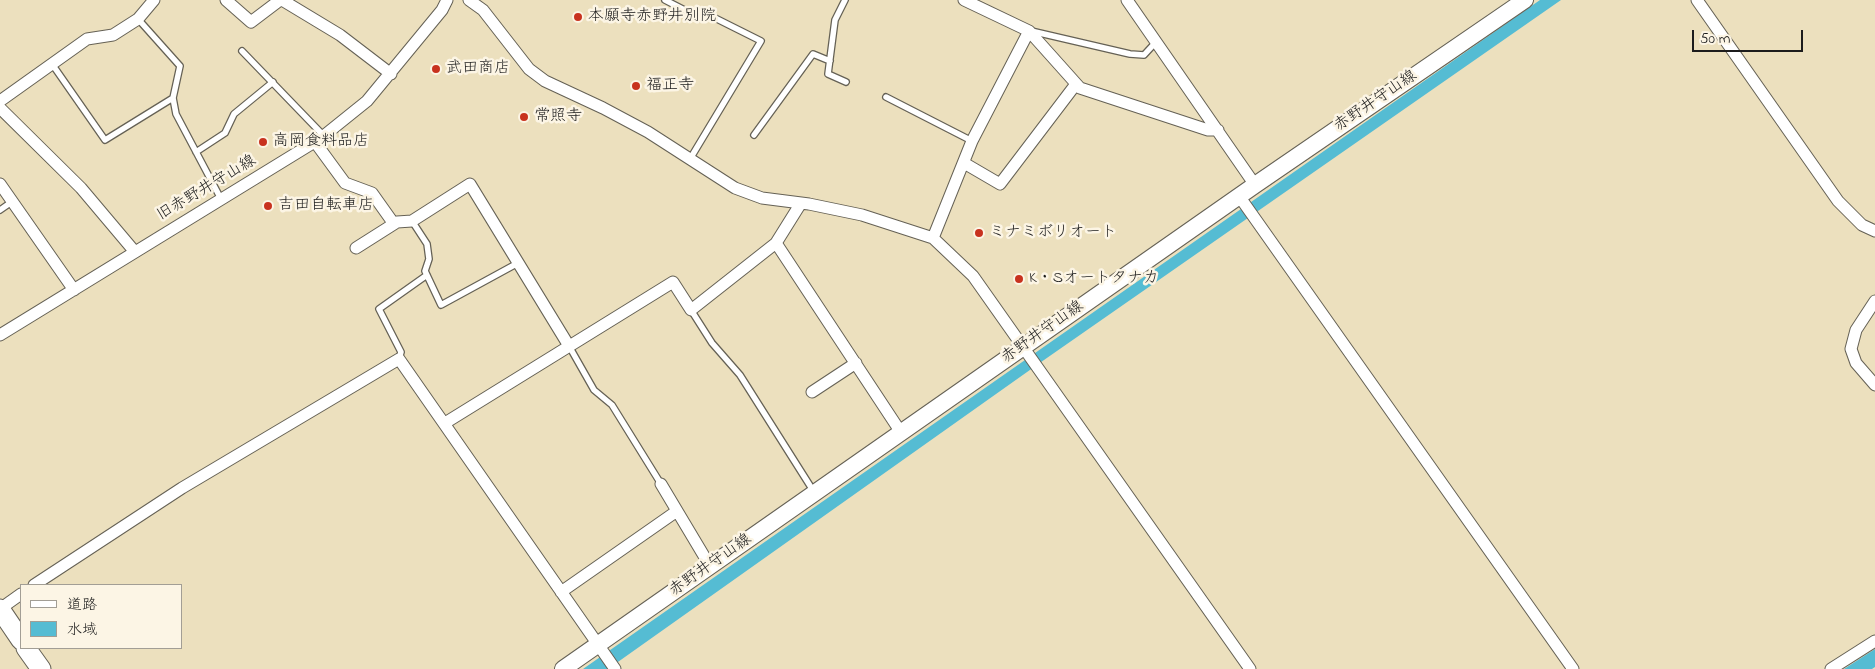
<!DOCTYPE html>
<meta charset="utf-8">
<style>
body{margin:0}
#map{position:relative;width:1875px;height:669px;overflow:hidden;background:#ece0be;font-family:"Indie Flower","Klee One",sans-serif}
canvas{display:block}
.legend{position:absolute;left:20px;top:584px;width:162px;height:65px;box-sizing:border-box;background:#fcf5e5;border:1px solid #a29e95;margin:0;padding:6px 9px;list-style:none;font-size:15px;color:#1c1c1c}
.legend li{display:flex;align-items:center;gap:10px;height:25px}
.legend b{width:25px;border:1px solid #a29e95}
.scale{position:absolute;left:1692px;top:30px;width:111px;height:22px;box-sizing:border-box;border:2px solid #1c1c1c;border-top:0;padding-left:6px;font-size:15px;line-height:18px;white-space:nowrap;color:#1c1c1c;-webkit-text-stroke:4px #fcf5e5;paint-order:stroke}
</style>
<div id="map">
<canvas width="1875" height="669"></canvas>
<ul class="legend">
<li><b style="height:6px;background:#fff"></b>道路</li>
<li><b style="height:14px;background:#55bcd3"></b>水域</li>
</ul>
<div class="scale">50 m</div>
</div>
<script>
const context = document.querySelector('canvas').getContext('2d');
context.lineJoin = 'round';
function fillPath(path, color) { context.fillStyle = color; context.fill(path, 'evenodd'); }
const shape = rows => new Path2D(rows.map(r => 'M' + r).join(''));
function trace(path, color, width, dash) { context.strokeStyle = color; context.lineWidth = width; context.lineCap = dash ? 'butt' : 'round'; context.setLineDash(dash || []); context.stroke(path); }
function write(font, color, halo, rows, align = 'center') {
  context.font = font + ' "Indie Flower","Klee One",sans-serif'; context.lineWidth = 5; context.setLineDash([]); context.textBaseline = 'middle'; context.strokeStyle = halo; context.fillStyle = color; for (const [text, x, y, turn = 0] of rows) {
    context.save(); context.translate(x, y); context.rotate((+turn || 0) * Math.PI / 180); context.textAlign = isNaN(turn) ? turn : align; if (halo) context.strokeText(text, 0, 0); context.fillText(text, 0, 0); context.restore();
  }
}
const water = shape([
 [1540,0,1561,0,1044,360,608,669,583,669],
 [1875,649,1875,667,1872,669,1844,669]
]);
const service = shape([
 [665,0,702,19,711,16,761,41,690,159],
 [845,0,835,20,828,74,846,82],
 [138,19,180,66,173,98,176,114,221,199],
 [1031,31,1130,54,1144,55,1156,42],
 [242,51,324,136],
 [52,64,105,140,173,98],
 [886,97,972,141],
 [754,135,813,54,830,61],
 [196,152,225,133,234,114,273,82],
 [0,210,13,201],
 [412,221,427,244,429,259,425,271,441,305,518,263],
 [691,310,712,343,740,375,814,492],
 [569,346,594,390,612,405,661,484],
 [399,359,401,352,379,309,427,275]
]);
const minor = shape([
 [226,0,251,22,280,0],
 [282,0,340,35,391,74],
 [469,0,483,10,529,69,545,81,603,108,648,132,735,188,762,198,809,204,862,215,933,238,973,276,1250,669],
 [964,0,1029,31,1080,88,1208,130,1218,130],
 [1127,0,1255,185],
 [1697,0,1838,201,1862,225,1875,231],
 [0,101,87,39,113,35,138,19,154,0],
 [0,108,81,188,135,252],
 [315,142,345,183,372,193,394,224],
 [964,163,1000,184,1076,84],
 [0,184,74,290],
 [1239,196,1573,669],
 [933,238,972,141,1029,31],
 [776,243,902,434],
 [356,248,397,222,412,221,470,184,569,346],
 [1875,301,1856,330,1851,349,1856,363,1875,385],
 [0,335,321,138,367,101,442,10,447,0],
 [812,392,856,363],
 [445,423,673,282,691,310,776,243,801,203],
 [661,484,710,566],
 [34,585,182,488,399,359,615,669],
 [561,592,677,511],
 [0,609,21,594],
 [1831,669,1875,641]
]);
const secondary = shape([
 [563,669,1255,185,1525,0]
]);
const primary = shape([
 [0,609,21,640],
 [26,648,41,669]
]);
const markers = [
 [578,17,5,"#c8321e"],
 [436,69,5,"#c8321e"],
 [636,86,5,"#c8321e"],
 [524,117,5,"#c8321e"],
 [263,142,5,"#c8321e"],
 [268,206,5,"#c8321e"],
 [979,233,5,"#c8321e"],
 [1019,279,5,"#c8321e"]
];
const poiNames = [
 ["本願寺赤野井別院",588,17],
 ["武田商店",446,69],
 ["福正寺",646,86],
 ["常照寺",534,117],
 ["高岡食料品店",273,142],
 ["吉田自転車店",278,206],
 ["ミナミボリオート",989,233],
 ["K・Sオートタナカ",1029,279]
];
const streetNames = [
 ["赤野井守山線",1376,102,-34],
 ["旧赤野井守山線",207,189,-31],
 ["赤野井守山線",1043,333,-35],
 ["赤野井守山線",711,566,-35]
];
fillPath(water, '#55bcd3');
trace(service, '#656155', 8);
trace(minor, '#656155', 13);
trace(secondary, '#656155', 18);
trace(primary, '#656155', 21);
trace(service, '#fff', 5.5);
trace(minor, '#fff', 11);
trace(secondary, '#fff', 16);
trace(primary, '#fff', 19);
for (const [x, y, r, color] of markers) { const dot = new Path2D(); dot.arc(x, y, r, 0, 2 * Math.PI); context.fillStyle = color; context.fill(dot); trace(dot, '#fcf5e5', 2); }
write('16px', '#1c1c1c', '#fcf5e5', poiNames, 'left');
write('16px', '#1c1c1c', '#fcf5e5', streetNames);
</script>
